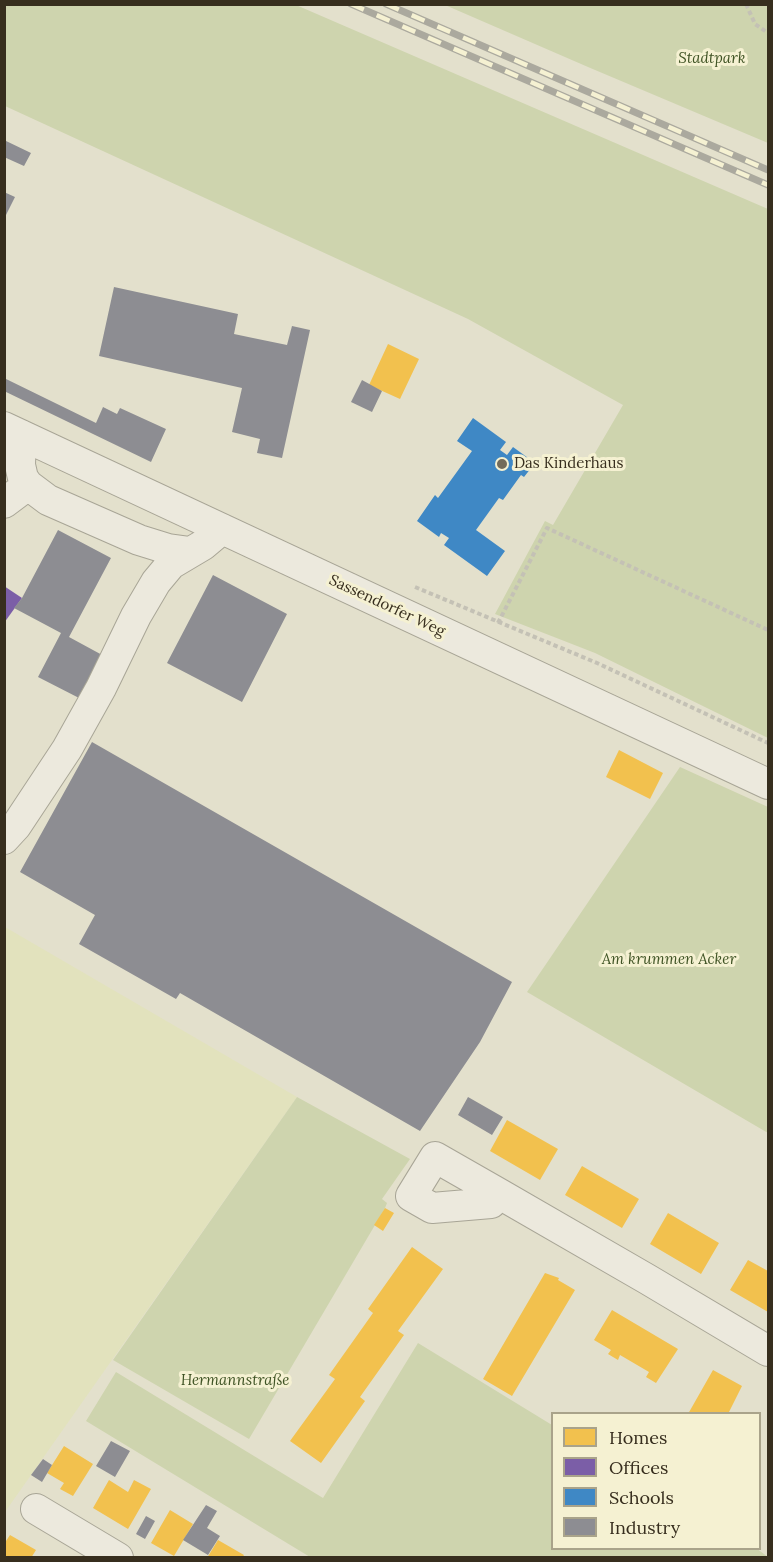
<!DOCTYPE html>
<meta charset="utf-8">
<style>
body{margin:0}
#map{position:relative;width:773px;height:1562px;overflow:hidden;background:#e3e0cc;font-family:Lora,serif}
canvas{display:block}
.frame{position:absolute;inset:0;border:6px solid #372e1e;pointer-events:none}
.legend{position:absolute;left:551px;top:1412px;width:210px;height:138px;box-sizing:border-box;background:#f5f1d2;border:2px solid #a9a38a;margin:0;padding:8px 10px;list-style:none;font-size:18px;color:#372e1e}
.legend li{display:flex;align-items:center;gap:12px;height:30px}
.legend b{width:30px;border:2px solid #a9a38a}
</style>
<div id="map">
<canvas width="773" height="1562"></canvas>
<div class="frame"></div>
<ul class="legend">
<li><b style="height:16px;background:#f2c14e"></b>Homes</li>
<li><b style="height:16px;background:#7b5ea7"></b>Offices</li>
<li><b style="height:16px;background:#3f88c5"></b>Schools</li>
<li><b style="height:16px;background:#8d8d92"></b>Industry</li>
</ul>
</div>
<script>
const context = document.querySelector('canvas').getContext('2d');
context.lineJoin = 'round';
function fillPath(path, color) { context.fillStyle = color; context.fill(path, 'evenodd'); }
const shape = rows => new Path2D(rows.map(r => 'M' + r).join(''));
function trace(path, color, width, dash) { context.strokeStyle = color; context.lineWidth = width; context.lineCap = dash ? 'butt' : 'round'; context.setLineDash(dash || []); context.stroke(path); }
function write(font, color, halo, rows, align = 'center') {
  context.font = font + ' Lora,serif'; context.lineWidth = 6; context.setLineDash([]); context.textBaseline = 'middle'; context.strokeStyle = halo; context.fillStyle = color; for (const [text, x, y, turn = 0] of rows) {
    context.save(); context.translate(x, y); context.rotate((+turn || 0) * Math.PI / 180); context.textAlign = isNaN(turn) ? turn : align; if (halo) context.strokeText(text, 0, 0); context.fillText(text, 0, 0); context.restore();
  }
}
const farmland = shape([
 [5,927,297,1097,5,1512]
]);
const green = shape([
 [5,4,296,5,768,209,768,738,595,653,495,614,545,521,553,525,623,405,468,319,5,106],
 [445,5,768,5,768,143,588,67],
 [680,767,768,807,768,1133,527,992],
 [297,1097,410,1159,382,1199,387,1203,385,1208,249,1439,113,1360],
 [418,1343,552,1425,552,1548,756,1548,768,1557,310,1557,86,1421,116,1372,323,1498]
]);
const homes = shape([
 [388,344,419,359,400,399,369,385],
 [619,750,663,773,650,799,606,777],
 [507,1120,558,1149,540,1180,490,1151],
 [582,1166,639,1199,622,1228,565,1195],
 [385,1208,394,1213,383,1231,374,1225],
 [668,1213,719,1243,701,1274,650,1244],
 [412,1247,443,1269,398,1331,404,1335,360,1397,365,1401,321,1463,290,1441,335,1379,329,1375,373,1313,368,1309],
 [748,1260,768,1271,768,1312,730,1290],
 [545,1273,559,1278,558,1280,575,1290,512,1396,483,1379],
 [612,1310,678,1349,656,1383,646,1377,649,1372,620,1355,618,1360,608,1354,611,1350,594,1340],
 [713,1370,742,1386,728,1414,688,1414],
 [64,1446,93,1464,73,1496,60,1489,64,1483,47,1473],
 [109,1480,128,1492,134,1480,151,1489,128,1529,93,1508],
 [170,1510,193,1524,174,1556,151,1543],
 [10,1535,36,1550,31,1558,4,1558,4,1544],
 [218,1540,244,1555,242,1558,207,1558]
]);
const offices = shape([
 [4,586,22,598,4,623]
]);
const schools = shape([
 [473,418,506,442,500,450,507,455,513,447,535,463,524,477,521,475,503,500,499,498,476,530,505,551,487,576,444,545,449,538,441,533,439,537,417,521,435,495,438,498,472,451,457,441]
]);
const industry = shape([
 [4,140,31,153,24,166,4,157],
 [4,192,15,197,4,219],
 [114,287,238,314,234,334,253,338,287,345,292,326,310,330,282,458,257,453,260,439,232,432,242,388,99,356],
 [4,378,96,423,103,407,117,414,120,408,166,429,151,462,4,391],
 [362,380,382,391,372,412,351,402],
 [58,530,111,558,69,637,104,656,81,699,38,677,61,633,14,608,22,598],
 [213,575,287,614,242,702,167,663],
 [92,742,512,982,480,1042,420,1131,180,993,176,999,79,944,95,915,20,872],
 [468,1097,503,1117,492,1135,458,1115],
 [111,1441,130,1451,115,1477,96,1466],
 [43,1459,52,1465,42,1482,31,1475],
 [206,1505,217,1511,207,1528,220,1536,208,1555,183,1540],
 [146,1516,155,1521,145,1539,136,1534]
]);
const path = shape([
 [746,4,755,24,768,33],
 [415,587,597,663,768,743],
 [498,623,547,528,768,630]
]);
const minor = shape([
 [4,427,768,784],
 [21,435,20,465,23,478,28,485,48,500,139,540,168,549,190,552],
 [4,503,28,485],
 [4,839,16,826,67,749,101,688,136,616,156,582,171,564,203,545,222,529],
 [498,1193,491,1203,432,1208,411,1196,435,1157,498,1193,647,1279,768,1351],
 [36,1509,118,1558]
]);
const rail = shape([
 [351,4,768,185],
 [386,4,768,170]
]);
const markers = [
 [502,464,6,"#736c5b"]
];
const parkNames = [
 ["Stadtpark",712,59],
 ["Am krummen Acker",669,960],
 ["Hermannstraße",235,1381]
];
const poiNames = [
 ["Das Kinderhaus",514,464]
];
const streetNames = [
 ["Sassendorfer Weg",387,606,25]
];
fillPath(farmland, '#e2e2bd');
fillPath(green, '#ced4ae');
fillPath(homes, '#f2c14e');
fillPath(offices, '#7b5ea7');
fillPath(schools, '#3f88c5');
fillPath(industry, '#8d8d92');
trace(minor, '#a8a596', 32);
trace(path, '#c4c1b5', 4, [4.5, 3]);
trace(minor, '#ece9dd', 30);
trace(rail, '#aba99e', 7);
trace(rail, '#f5f1d2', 4.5, [14]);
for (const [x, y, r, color] of markers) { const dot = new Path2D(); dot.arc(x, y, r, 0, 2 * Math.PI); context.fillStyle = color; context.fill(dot); trace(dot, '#f5f1d2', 2); }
write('italic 15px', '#3f5324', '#f5f1d2', parkNames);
write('15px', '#372e1e', '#f5f1d2', poiNames, 'left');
write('15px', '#372e1e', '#f5f1d2', streetNames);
</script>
